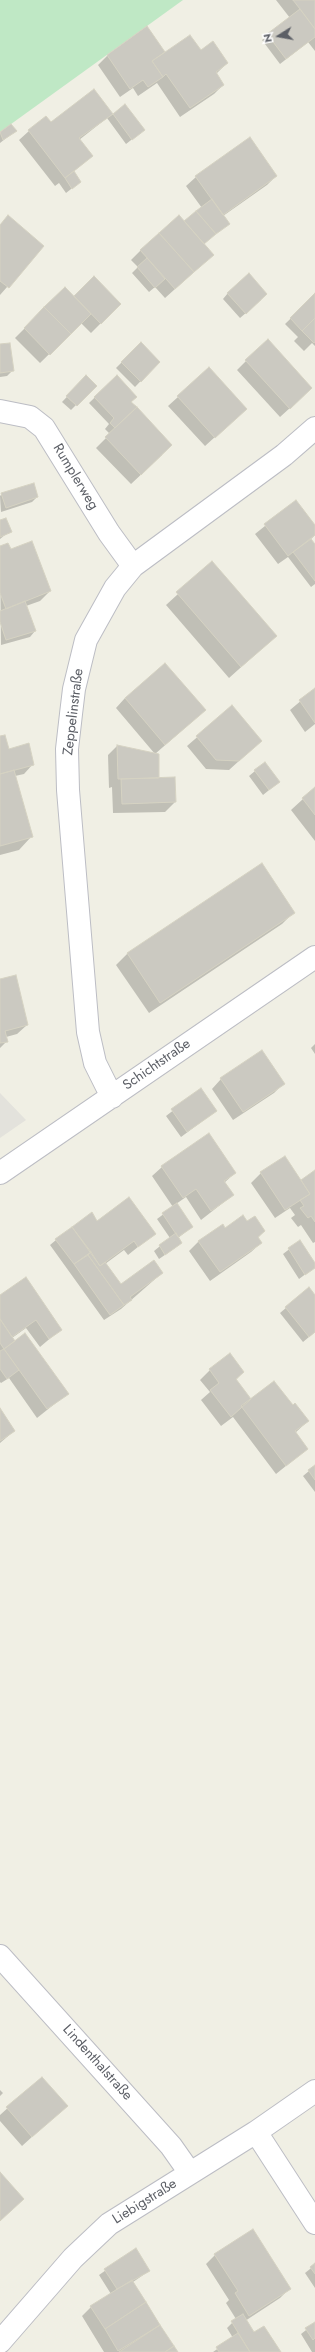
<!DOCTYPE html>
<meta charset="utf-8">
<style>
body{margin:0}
#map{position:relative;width:315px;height:2352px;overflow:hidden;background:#f0efe4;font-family:Jost,sans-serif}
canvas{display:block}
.north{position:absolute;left:259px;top:16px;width:40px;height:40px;-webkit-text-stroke:3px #fff;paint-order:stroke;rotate:259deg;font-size:11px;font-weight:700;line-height:16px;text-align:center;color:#5c5f66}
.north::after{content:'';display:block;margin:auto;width:14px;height:18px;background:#5c5f66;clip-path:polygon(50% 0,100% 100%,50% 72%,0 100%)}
</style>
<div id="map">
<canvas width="315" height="2352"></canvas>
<div class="north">N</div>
</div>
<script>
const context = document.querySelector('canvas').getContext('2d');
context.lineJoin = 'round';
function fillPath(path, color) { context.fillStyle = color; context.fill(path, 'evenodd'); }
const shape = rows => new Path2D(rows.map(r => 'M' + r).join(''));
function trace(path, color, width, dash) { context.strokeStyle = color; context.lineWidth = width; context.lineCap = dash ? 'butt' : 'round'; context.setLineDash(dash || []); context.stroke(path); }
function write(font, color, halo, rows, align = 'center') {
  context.font = font + ' Jost,sans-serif'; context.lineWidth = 3.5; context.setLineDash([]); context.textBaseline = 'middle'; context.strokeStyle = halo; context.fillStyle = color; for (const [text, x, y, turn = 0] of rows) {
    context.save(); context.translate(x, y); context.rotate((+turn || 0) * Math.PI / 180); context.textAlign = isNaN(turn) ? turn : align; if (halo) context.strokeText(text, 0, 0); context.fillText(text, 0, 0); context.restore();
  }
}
const industrial = shape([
 [0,1093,26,1120,0,1138]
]);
const green = shape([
 [0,0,183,0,0,132]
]);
const shadow = shape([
 [276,0,315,0,315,51,308,42,280,64,262,40,290,18],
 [147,27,165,53,200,52,227,63,216,74,223,85,214,94,180,117,157,83,138,96,133,88,120,97,98,65,107,56],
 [94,90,112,115,125,105,144,130,126,144,107,118,79,140,92,156,73,172,80,182,66,193,59,183,55,186,19,140,29,131,50,123],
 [11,125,15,131,0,143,0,133],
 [276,176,267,185,223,216,228,224,203,244,203,264,165,298,155,287,149,292,132,273,138,267,131,260,141,250,184,223,202,208,186,186,196,177],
 [8,217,43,246,0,295,0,225],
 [94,278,120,304,91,333,81,323,40,363,15,338,65,288,74,298],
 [228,293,261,300,240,318,223,299],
 [315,295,315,346,312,343,304,351,294,341,298,337,285,324],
 [141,343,159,362,135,387,116,368],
 [0,345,12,371,7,376,0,377],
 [246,361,302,397,280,417,237,370],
 [117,376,162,455,131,484,96,448,110,434,105,429,109,424,89,403],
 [86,377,95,386,71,410,62,402],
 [178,397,236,418,205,446,168,406],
 [2,494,37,497,32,502,1,512,0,496],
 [296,501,315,527,315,535,310,540,315,546,315,584,311,587,288,557,278,564,255,534],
 [0,521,10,531,0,539],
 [0,547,10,550,50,591,40,601,26,606,35,631,30,637,1,645],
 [212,563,276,636,229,678,166,605],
 [315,689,315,724,305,732,290,710],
 [125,698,195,719,155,754,116,708],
 [232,707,261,741,229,770,206,769,187,746],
 [0,737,8,750,33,764,24,774,15,776,31,837,19,850,0,855],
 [117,746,158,779,174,778,175,802,165,812,113,813,112,787,109,788,108,755],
 [255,771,279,782,263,795,249,776],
 [315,788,315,841,291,810],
 [294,912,282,924,149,1013,116,965,128,953],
 [0,980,27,1025,17,1034,6,1037,7,1041,0,1048],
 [315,1044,315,1054,311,1048],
 [221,1079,283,1084,274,1093,233,1120,212,1089],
 [201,1089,216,1111,181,1137,166,1116],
 [284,1157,300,1181,315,1171,315,1242,313,1243,301,1225,298,1227,291,1218,295,1215,290,1208,275,1218,251,1183,261,1173],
 [162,1167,235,1173,224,1183,233,1195,201,1220,186,1197,176,1204,192,1227,178,1238,181,1243,175,1248,159,1259,154,1251,170,1238,157,1219,173,1207,152,1176],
 [97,1222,154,1234,128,1255,124,1250,105,1264,121,1286,162,1273,121,1309,104,1320,50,1245,56,1240],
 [247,1222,264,1231,258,1238,261,1243,251,1252,210,1281,189,1251,199,1241,225,1229],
 [300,1241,315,1267,299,1279,283,1254],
 [308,1289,315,1297,315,1332,303,1342,280,1313],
 [0,1296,60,1330,40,1347,26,1328,12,1338,67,1394,37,1418,9,1378,1,1383,0,1382],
 [210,1370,243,1372,236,1380,250,1400,292,1406,308,1421,295,1433,307,1449,276,1474,233,1417,221,1426,201,1400,210,1392,200,1380],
 [0,1410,14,1431,0,1443],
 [315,1466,315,1492,303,1476],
 [41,2078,66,2106,22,2146,0,2121,0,2115],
 [0,2090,3,2093,0,2096],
 [136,2249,149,2271,133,2282,177,2352,104,2352,82,2316,91,2307,111,2294,99,2275],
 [215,2255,289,2289,280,2298,245,2321,253,2334,279,2352,213,2352,233,2338,227,2328,236,2319,226,2303,229,2300,206,2264],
 [315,2265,315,2288,305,2273],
 [315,2323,315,2352,312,2352,301,2334]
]);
const building = shape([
 [293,0,315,0,315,29,300,9,293,0],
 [300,9,315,29,315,37,286,59,267,34,300,9],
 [147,26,165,52,152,61,163,77,148,87,143,80,130,89,107,55,147,26],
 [190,35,201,50,213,41,228,63,216,72,224,85,190,108,166,74,163,77,152,61,190,35],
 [94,89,113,114,79,138,93,156,65,178,28,130,46,116,51,122,94,89],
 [125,104,145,130,132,140,113,114,125,104],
 [11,124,17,131,3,140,0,132,11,124],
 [250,137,277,176,223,215,195,176,250,137],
 [74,171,81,182,72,189,65,178,74,171],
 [212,199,230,224,216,234,196,211,212,199],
 [196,211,216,234,204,244,184,221,196,211],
 [8,215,44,246,9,288,0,281,0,225,8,215],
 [179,215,214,255,194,272,159,233,179,215],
 [159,233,194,272,175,289,140,250,159,233],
 [147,258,165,279,155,288,137,267,147,258],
 [249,273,267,294,246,314,227,293,249,273],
 [94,276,121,304,101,324,74,296,94,276],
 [65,287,91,314,71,334,44,307,65,287],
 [315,293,315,318,302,331,290,318,315,293],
 [44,307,71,334,50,355,24,328,44,307],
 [315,318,315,342,314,343,302,331,315,318],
 [268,339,312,388,290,409,245,360,268,339],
 [141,342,160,362,141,382,121,362,141,342],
 [10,343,14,371,0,373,0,344,10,343],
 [209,367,247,409,215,438,177,396,209,367],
 [86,375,97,386,77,406,66,396,86,375],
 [117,375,137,397,131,402,137,407,115,428,110,423,114,418,94,397,117,375],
 [137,407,172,445,141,475,105,437,137,407],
 [34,483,38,497,6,508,1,493,34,483],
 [296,500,315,525,315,535,288,556,264,524,296,500],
 [6,518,12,532,0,537,0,520,6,518],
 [311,539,315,544,315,581,293,552,311,539],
 [32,541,51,591,6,609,0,593,0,546,8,543,11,549,32,541],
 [212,561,277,636,241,667,176,592,212,561],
 [25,601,36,631,6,640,0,622,0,611,25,601],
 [165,663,206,710,165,745,125,698,165,663],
 [315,688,315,723,299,700,315,688],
 [232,705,262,741,239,761,216,760,196,736,232,705],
 [5,735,9,749,29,743,34,765,0,774,0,736,5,735],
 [117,745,159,754,159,778,118,779,117,745],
 [265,762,280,782,269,790,254,770,265,762],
 [14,770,33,837,0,846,0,774,14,770],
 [175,777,176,802,122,804,121,779,175,777],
 [315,787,315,815,302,798,315,787],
 [262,863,295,913,160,1003,127,953,262,863],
 [16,975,28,1025,5,1031,8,1042,0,1043,0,979,16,975],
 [262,1050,285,1084,243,1112,220,1078,262,1050],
 [201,1088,217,1111,187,1132,171,1109,201,1088],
 [209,1133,236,1173,224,1181,234,1195,211,1211,196,1189,183,1198,161,1166,209,1133],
 [285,1156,310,1194,285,1210,260,1172,285,1156],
 [315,1170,315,1222,311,1216,308,1218,300,1208,304,1206,300,1200,310,1194,301,1180,315,1170],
 [129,1197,156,1234,138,1247,134,1241,100,1266,72,1227,92,1212,97,1221,129,1197],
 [177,1203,193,1227,178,1237,162,1213,177,1203],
 [243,1215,247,1221,255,1216,265,1231,258,1237,262,1243,220,1272,198,1241,223,1224,225,1228,243,1215],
 [72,1227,91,1252,74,1264,55,1239,72,1227],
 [176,1233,182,1243,165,1255,159,1245,176,1233],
 [300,1240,315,1263,315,1268,305,1275,288,1248,300,1240],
 [91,1252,100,1266,105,1262,121,1284,154,1260,163,1273,130,1297,132,1300,124,1305,88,1255,91,1252],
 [88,1255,124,1305,110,1315,74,1264,88,1255],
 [26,1277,62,1330,49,1339,36,1320,12,1337,0,1319,0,1295,26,1277],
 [309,1287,315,1295,315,1332,309,1337,285,1307,309,1287],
 [0,1319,15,1341,4,1349,0,1343,0,1319],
 [25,1333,69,1394,47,1409,4,1349,25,1333],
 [4,1349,19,1370,7,1379,0,1369,0,1351,4,1349],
 [230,1353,244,1372,236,1379,251,1399,231,1417,210,1390,219,1383,209,1369,230,1353],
 [274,1381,293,1405,295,1403,309,1421,295,1431,308,1449,286,1466,241,1406,274,1381],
 [0,1408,15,1431,0,1441,0,1408],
 [315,1465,315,1480,308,1470,315,1465],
 [42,2077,68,2106,32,2137,6,2107,42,2077],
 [0,2172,24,2199,0,2221,0,2172],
 [253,2229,291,2289,249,2316,235,2293,238,2291,214,2254,253,2229],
 [136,2248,150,2271,117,2289,104,2269,136,2248],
 [315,2263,315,2274,310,2267,315,2263],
 [132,2280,146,2302,105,2329,90,2306,132,2280],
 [146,2302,160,2325,118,2351,105,2329,146,2302],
 [243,2314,254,2332,264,2326,281,2352,250,2352,231,2321,243,2314],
 [315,2322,315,2338,313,2340,305,2328,315,2322],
 [160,2325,174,2346,165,2352,119,2352,160,2325],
 [238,2333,250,2352,219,2352,216,2347,238,2333],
 [174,2346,178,2352,165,2352,174,2346]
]);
const minor = shape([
 [0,411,30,417,44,428,109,533,133,566],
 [112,1097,95,1063,88,1032,68,790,67,749,71,714,74,689,86,640,115,588,133,566,284,455,315,428],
 [0,1173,315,957],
 [0,1956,171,2146,190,2173],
 [256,2132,315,2223],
 [0,2342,73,2258,109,2224,256,2132,315,2091]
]);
const streetNames = [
 ["Rumplerweg",75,477,59],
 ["Zeppelinstraße",74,712,-83],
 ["Schichtstraße",157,1065,-35],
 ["Lindenthalstraße",97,2063,48],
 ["Liebigstraße",145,2202,-32]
];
fillPath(industrial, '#e3e2dc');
fillPath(green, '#bfe8c5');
fillPath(shadow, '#0003');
fillPath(building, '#cbc9c1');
trace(building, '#d5d2c2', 1);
trace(minor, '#bcbdc4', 24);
trace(minor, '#fff', 22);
write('14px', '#5c5f66', '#fff', streetNames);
</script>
